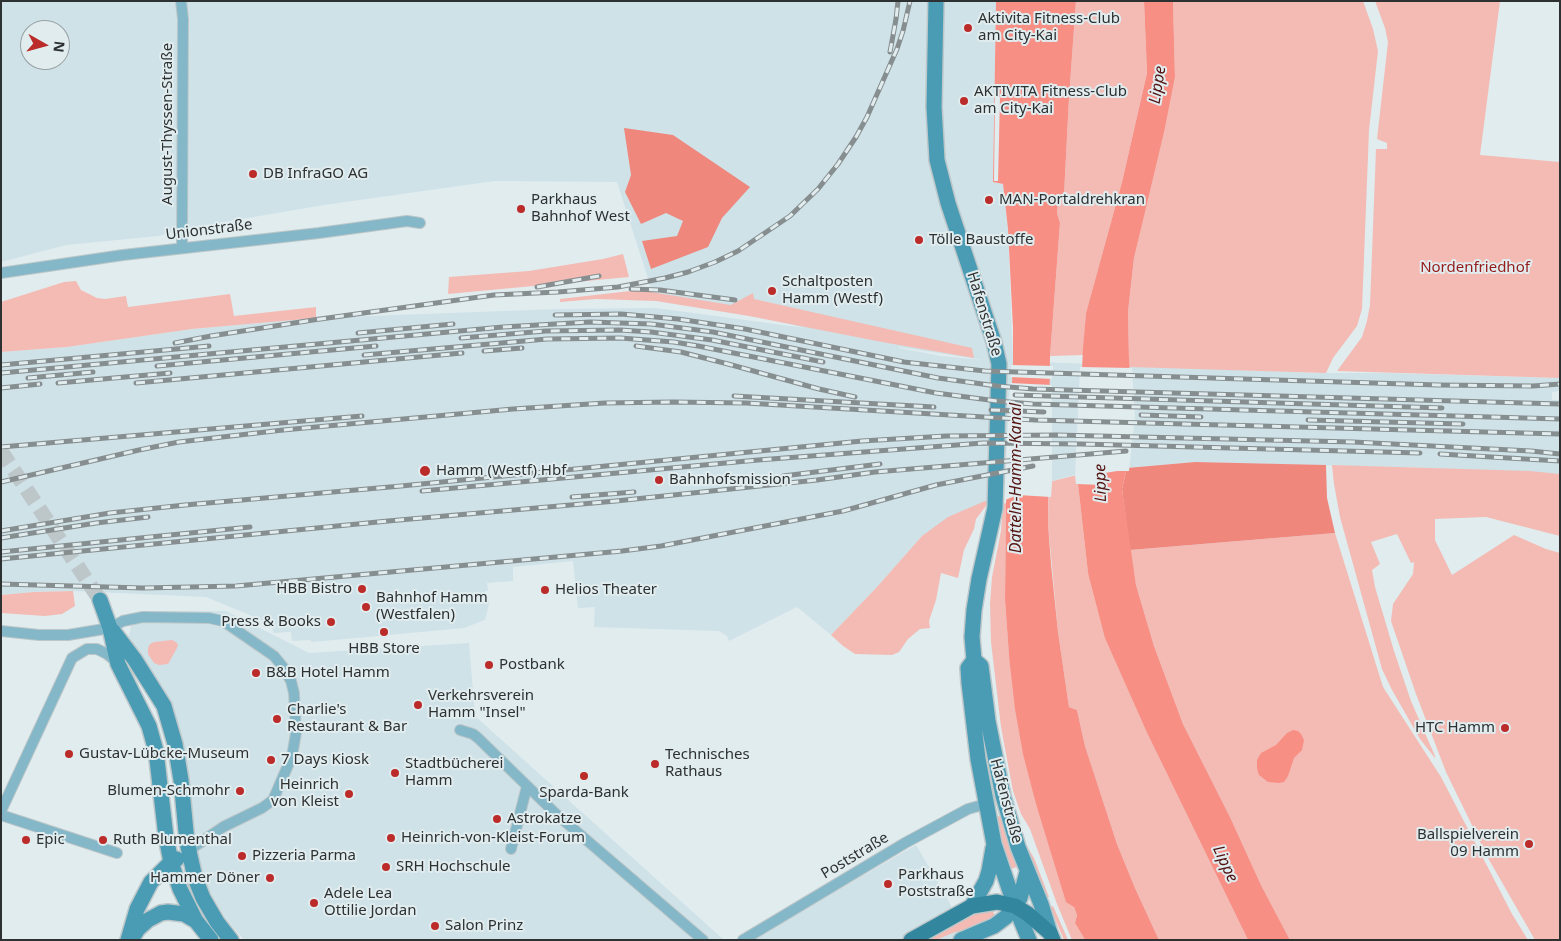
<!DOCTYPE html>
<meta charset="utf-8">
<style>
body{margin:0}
#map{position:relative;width:1561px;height:941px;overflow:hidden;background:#e1ecef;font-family:"Noto Sans",sans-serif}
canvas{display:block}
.frame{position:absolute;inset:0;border:2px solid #2d3132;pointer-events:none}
.north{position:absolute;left:20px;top:20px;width:50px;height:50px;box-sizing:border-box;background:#e1ecef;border:1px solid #99a1a3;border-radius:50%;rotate:97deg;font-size:14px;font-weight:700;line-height:20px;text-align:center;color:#2d3132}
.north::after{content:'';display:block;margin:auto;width:18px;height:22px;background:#ba2b29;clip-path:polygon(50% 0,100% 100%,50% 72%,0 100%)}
</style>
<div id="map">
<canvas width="1561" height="941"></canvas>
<div class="frame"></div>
<div class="north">N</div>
</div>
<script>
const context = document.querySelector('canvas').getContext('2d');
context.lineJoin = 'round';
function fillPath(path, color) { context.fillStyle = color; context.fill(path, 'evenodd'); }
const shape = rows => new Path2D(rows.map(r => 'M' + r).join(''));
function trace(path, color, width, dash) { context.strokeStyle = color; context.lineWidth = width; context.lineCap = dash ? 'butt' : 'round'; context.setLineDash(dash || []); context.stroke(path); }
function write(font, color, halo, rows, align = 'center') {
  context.font = font + ' "Noto Sans",sans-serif'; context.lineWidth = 4; context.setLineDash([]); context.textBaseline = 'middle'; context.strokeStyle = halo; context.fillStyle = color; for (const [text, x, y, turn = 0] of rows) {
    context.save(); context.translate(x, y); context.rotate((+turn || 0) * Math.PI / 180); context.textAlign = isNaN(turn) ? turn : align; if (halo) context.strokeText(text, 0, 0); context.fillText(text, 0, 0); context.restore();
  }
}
const built = shape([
 [1,1,996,1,993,182,1003,184,1008,229,1013,361,1317,373,1387,373,1560,378,1560,391,1552,392,1552,400,1560,400,1560,474,1431,468,1195,462,1127,468,1070,476,992,498,922,536,876,588,831,635,797,607,729,641,727,636,719,631,594,627,595,607,578,608,573,561,513,567,513,581,487,583,488,591,485,591,486,596,488,596,489,604,485,620,464,628,312,642,310,640,292,641,291,632,273,633,272,620,264,621,206,597,73,591,34,592,1,595,1,352,67,347,192,329,316,318,558,309,656,308,805,328,698,302,654,297,617,182,494,181,324,205,195,227,158,236,66,245,1,262],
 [30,30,60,30,60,60,30,60],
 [899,348,899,347,984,360,941,356],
 [152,611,226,611,309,653,469,643,475,716,724,940,244,940,225,917,197,870,190,785,171,713,128,640,132,623],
 [916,845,946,896,968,940,752,940]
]);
const green = shape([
 [1076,1,1144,1,1147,73,1122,182,1086,313,1083,355,1050,356,1060,223,1057,213,1058,201,1064,195,1069,98],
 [1173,1,1363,1,1373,29,1378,51,1369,130,1362,309,1357,326,1333,358,1326,373,1129,367,1128,312,1134,258,1175,77],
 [1375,1,1500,1,1480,155,1560,162,1560,378,1337,371,1362,337,1367,321,1370,305,1376,149,1387,149,1387,143,1377,139,1388,42,1385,28],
 [623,254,629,277,448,294,449,277,529,271,603,259],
 [76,281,81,290,97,298,105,299,126,296,128,307,230,294,234,316,316,307,316,318,192,329,67,347,1,352,1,302,64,282],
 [639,290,731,305,753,293,754,299,972,348,974,358,882,342,749,316,656,301,596,299,560,302,560,299],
 [1332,465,1530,471,1560,474,1560,536,1486,517,1435,519,1435,540,1452,575,1514,535,1546,549,1560,553,1560,940,1535,940,1488,858,1446,772,1416,694,1391,621,1393,604,1413,574,1414,562,1411,563,1397,534,1371,542,1380,564,1372,570,1375,587,1394,651,1411,701,1435,756,1435,758,1420,739,1392,690,1382,669,1340,517,1334,484],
 [1077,475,1088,573,1149,737,1248,940,1159,940,1135,888,1117,844,1085,746,1077,710,1069,707,1058,632,1048,523,1049,482],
 [992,498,976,519,974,529,964,550,958,578,941,573,936,600,929,621,930,628,920,629,908,639,899,652,892,655,855,654,843,646,831,635,876,588,922,536,948,517],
 [1006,503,1005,600,1009,656,1036,804,1077,915,1075,923,1085,940,1072,940,1057,904,1030,829,1021,814,1013,791,1001,727,991,642,990,604,992,577,1001,531,1003,504],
 [1335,533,1383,687,1441,777,1512,914,1528,940,1290,940,1261,885,1230,817,1183,724,1154,646,1136,585,1130,550],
 [73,591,75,606,62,614,45,616,1,613,1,595,34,592],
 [172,640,176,642,178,645,176,650,168,664,159,665,154,663,148,654,148,648,150,644,154,642],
 [975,666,987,756,995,794,991,795,985,764],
 [999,816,1002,818,1020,866,1010,869,996,819,996,817],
 [1023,843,1025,843,1034,858,1049,897,1043,898],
 [1053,906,1065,933,1068,940,1064,940,1050,907],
 [993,909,995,920,991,923,955,932,936,940,928,940,965,919,978,913]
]);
const forest = shape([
 [624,128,673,135,750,187,722,218,708,247,651,269,642,241,677,236,683,221,666,213,641,224,625,192,631,175],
 [1195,462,1326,465,1327,498,1335,533,1130,550,1122,489,1127,468]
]);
const water = shape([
 [996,1,1076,1,1069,98,1064,195,1058,201,1057,213,1060,223,1050,356,1048,523,1051,564,1058,632,1069,707,1077,710,1085,746,1117,844,1135,888,1159,940,1085,940,1075,923,1077,915,1074,907,1066,902,1036,804,1023,754,1015,709,1009,656,1005,600,1006,503,1013,363,1013,328,1008,229,1003,184,993,182],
 [1144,1,1173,1,1175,77,1164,132,1134,258,1128,312,1129,360,1132,416,1127,468,1122,489,1136,585,1154,646,1183,724,1230,817,1261,885,1290,940,1248,940,1149,737,1105,638,1088,573,1077,475,1083,348,1086,313,1122,182,1147,73],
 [1293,730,1298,731,1301,734,1304,740,1302,750,1294,758,1288,776,1284,782,1279,783,1268,782,1259,775,1257,768,1257,760,1261,753,1276,745,1287,733]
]);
const pier = shape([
 [995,97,1000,97,998,181,994,181],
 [1011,365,1053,366,1052,379,1010,377],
 [1080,367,1132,368,1135,416,1129,471,1117,471,1105,473,1104,485,1076,484,1075,475],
 [1010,383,1052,385,1052,483,1051,497,1018,495,1005,500,1004,504]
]);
const secondaryTunnel = shape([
 [1,451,100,600]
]);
const street = shape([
 [181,1,183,19,182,247],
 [1,273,123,255,319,233,407,221,420,223],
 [1,631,39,635,68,635,110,628,123,621,143,617,209,618,223,621,274,656,283,667,291,681,294,693,296,733,292,756,273,800,262,808,223,827,188,851],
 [460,730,473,734,478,738,555,813,703,940],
 [1,811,72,658,87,649,97,649,107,654,118,663],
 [1,815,117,853],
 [511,849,527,786],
 [743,940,905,843,968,809,986,804]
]);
const secondary = shape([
 [936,1,934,107,937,160,948,203,994,342,999,364,995,508,979,579,974,610,972,637,974,660,968,668,969,683,978,759,994,844,1015,906,1029,940],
 [100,600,110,628,118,664,149,726,156,751,166,837,171,862,180,889,196,921,211,940],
 [113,631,135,660,164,706,175,744,181,780,187,842,195,878,203,898,217,922,231,940],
 [974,660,981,666,988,721,1003,796,1018,847,1041,904,1050,933],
 [972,906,986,881,989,871,993,848],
 [128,940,137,909,151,882,171,862,177,859],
 [131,940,138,929,148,920,161,913,168,912,184,914,196,921],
 [961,940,994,926,1006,917,1020,898,1027,872]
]);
const primary = shape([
 [911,940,972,906,997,902,1015,906,1028,914,1050,933,1053,940]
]);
const rail = shape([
 [890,52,896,19,898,1],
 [537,287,599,276],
 [631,289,660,290,735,300],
 [555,315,621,314,678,319,745,329,904,362,985,371,1438,385,1533,386,1560,384],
 [358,333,453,324],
 [461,338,546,331,620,330,651,332,712,340,823,362],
 [175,343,211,336,313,320,494,295,558,292,618,287,665,278,688,272,715,262,738,251,790,216,818,189,838,164,856,137,867,117,897,49,903,31,910,1],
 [636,346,681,352,728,364,819,389,855,397],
 [484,351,522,348],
 [364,355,547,339,620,338,674,342,698,346,936,393,997,401,1033,404,1560,419],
 [1,365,209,346],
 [157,366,376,346],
 [1,373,503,327,590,322,651,324,713,332,938,378,997,386,1033,389,1560,404],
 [28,378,93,372],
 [58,383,170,373],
 [136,383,462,353],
 [1,388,40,384],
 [1015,395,1442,408],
 [734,396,934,407],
 [991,410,1044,412],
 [1141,415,1201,417],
 [1308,420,1463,424],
 [1,447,362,416],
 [1440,454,1560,461],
 [783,476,880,464],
 [1,482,139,450,179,442,283,430,513,409,605,403,672,402,746,403,1035,420,1560,434],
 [422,491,758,460,983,443,1081,444,1420,453],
 [572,497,634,492],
 [1,531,110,513,185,505,401,486,862,441,946,436,1056,435,1353,442,1531,451,1560,454],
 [1,538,96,523,148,517],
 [1,552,250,527],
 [1,559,388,521,616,501,817,480,875,472,1126,451],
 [1,584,143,588,236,586,622,551,661,546,843,511,936,485,1033,466]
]);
const markers = [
 [968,28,5,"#ba2b29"],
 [964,101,5,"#ba2b29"],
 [253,174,5,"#ba2b29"],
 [989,200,5,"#ba2b29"],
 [521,209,5,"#ba2b29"],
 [919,240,5,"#ba2b29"],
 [772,291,5,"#ba2b29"],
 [425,471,6,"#ba2b29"],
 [659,480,5,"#ba2b29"],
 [362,589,5,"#ba2b29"],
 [545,590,5,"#ba2b29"],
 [366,607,5,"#ba2b29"],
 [331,622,5,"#ba2b29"],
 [384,632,5,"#ba2b29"],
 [489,665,5,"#ba2b29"],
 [256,673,5,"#ba2b29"],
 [418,705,5,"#ba2b29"],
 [277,719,5,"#ba2b29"],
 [1505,728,5,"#ba2b29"],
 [69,754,5,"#ba2b29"],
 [271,760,5,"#ba2b29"],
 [655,764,5,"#ba2b29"],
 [395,773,5,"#ba2b29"],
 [584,776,5,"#ba2b29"],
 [240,791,5,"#ba2b29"],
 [349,794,5,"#ba2b29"],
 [497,819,5,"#ba2b29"],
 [391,838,5,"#ba2b29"],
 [26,840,5,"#ba2b29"],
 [103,840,5,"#ba2b29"],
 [1529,844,5,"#ba2b29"],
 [242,856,5,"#ba2b29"],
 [386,867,5,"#ba2b29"],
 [270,878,5,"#ba2b29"],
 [888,884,5,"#ba2b29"],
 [314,903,5,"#ba2b29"],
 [435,926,5,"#ba2b29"]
];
const poiNames = [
 ["Aktivita Fitness-Club",978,19],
 ["am City-Kai",978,36],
 ["AKTIVITA Fitness-Club",974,92],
 ["am City-Kai",974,109],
 ["DB InfraGO AG",263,174],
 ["Parkhaus",531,200],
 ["Bahnhof West",531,217],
 ["MAN-Portaldrehkran",999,200],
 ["Tölle Baustoffe",929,240],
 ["Schaltposten",782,282],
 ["Hamm (Westf)",782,299],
 ["Hamm (Westf) Hbf",436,471],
 ["Bahnhofsmission",669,480],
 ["HBB Bistro",352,589,"right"],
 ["Helios Theater",555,590],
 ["Bahnhof Hamm",376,598],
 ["(Westfalen)",376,615],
 ["Press & Books",321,622,"right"],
 ["HBB Store",384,649,"center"],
 ["Postbank",499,665],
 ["B&B Hotel Hamm",266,673],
 ["Verkehrsverein",428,696],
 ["Hamm \"Insel\"",428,713],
 ["Charlie's",287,710],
 ["Restaurant & Bar",287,727],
 ["HTC Hamm",1495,728,"right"],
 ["Gustav-Lübcke-Museum",79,754],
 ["Technisches",665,755],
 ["Rathaus",665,772],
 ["7 Days Kiosk",281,760],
 ["Stadtbücherei",405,764],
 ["Hamm",405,781],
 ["Heinrich",339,785,"right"],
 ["von Kleist",339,802,"right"],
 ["Blumen-Schmohr",230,791,"right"],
 ["Sparda-Bank",584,793,"center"],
 ["Astrokatze",507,819],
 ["Ballspielverein",1519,835,"right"],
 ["09 Hamm",1519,852,"right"],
 ["Heinrich-von-Kleist-Forum",401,838],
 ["Epic",36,840],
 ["Ruth Blumenthal",113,840],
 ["Pizzeria Parma",252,856],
 ["SRH Hochschule",396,867],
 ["Parkhaus",898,875],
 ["Poststraße",898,892],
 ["Hammer Döner",260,878,"right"],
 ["Adele Lea",324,894],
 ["Ottilie Jordan",324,911],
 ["Salon Prinz",445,926]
];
const streetNames = [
 ["August-Thyssen-Straße",168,124,-90],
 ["Unionstraße",209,230,-7],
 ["Hafenstraße",984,314,73],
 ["Hafenstraße",1006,801,75],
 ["Poststraße",855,856,-31]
];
const parkNames = [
 ["Nordenfriedhof",1475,268]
];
const waterNames = [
 ["Lippe",1158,85,-81],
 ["Datteln-Hamm-Kanal",1016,478,-90],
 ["Lippe",1101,483,-91],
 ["Lippe",1225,864,65]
];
fillPath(built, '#cfe2e8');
fillPath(green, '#f3bbb4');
fillPath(forest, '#ef877d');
fillPath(water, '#f88f85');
fillPath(pier, '#e1ecef');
trace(secondaryTunnel, '#bdc7c9', 15, [15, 8]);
trace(street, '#bdc7c9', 12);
trace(secondary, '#bdc7c9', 18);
trace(primary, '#bdc7c9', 18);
trace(street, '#84b7c7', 10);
trace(secondary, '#4a9cb5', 15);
trace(primary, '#32879f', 15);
trace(rail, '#878e90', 5);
trace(rail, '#e1ecef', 3, [9]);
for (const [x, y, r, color] of markers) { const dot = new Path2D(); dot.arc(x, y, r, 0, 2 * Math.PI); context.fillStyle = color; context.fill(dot); trace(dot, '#e1ecef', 2); }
write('15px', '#2d3132', '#e1ecef', poiNames, 'left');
write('15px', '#2d3132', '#e1ecef', streetNames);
write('15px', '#951a1a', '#e1ecef', parkNames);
write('italic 16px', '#531311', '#e1ecef', waterNames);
</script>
